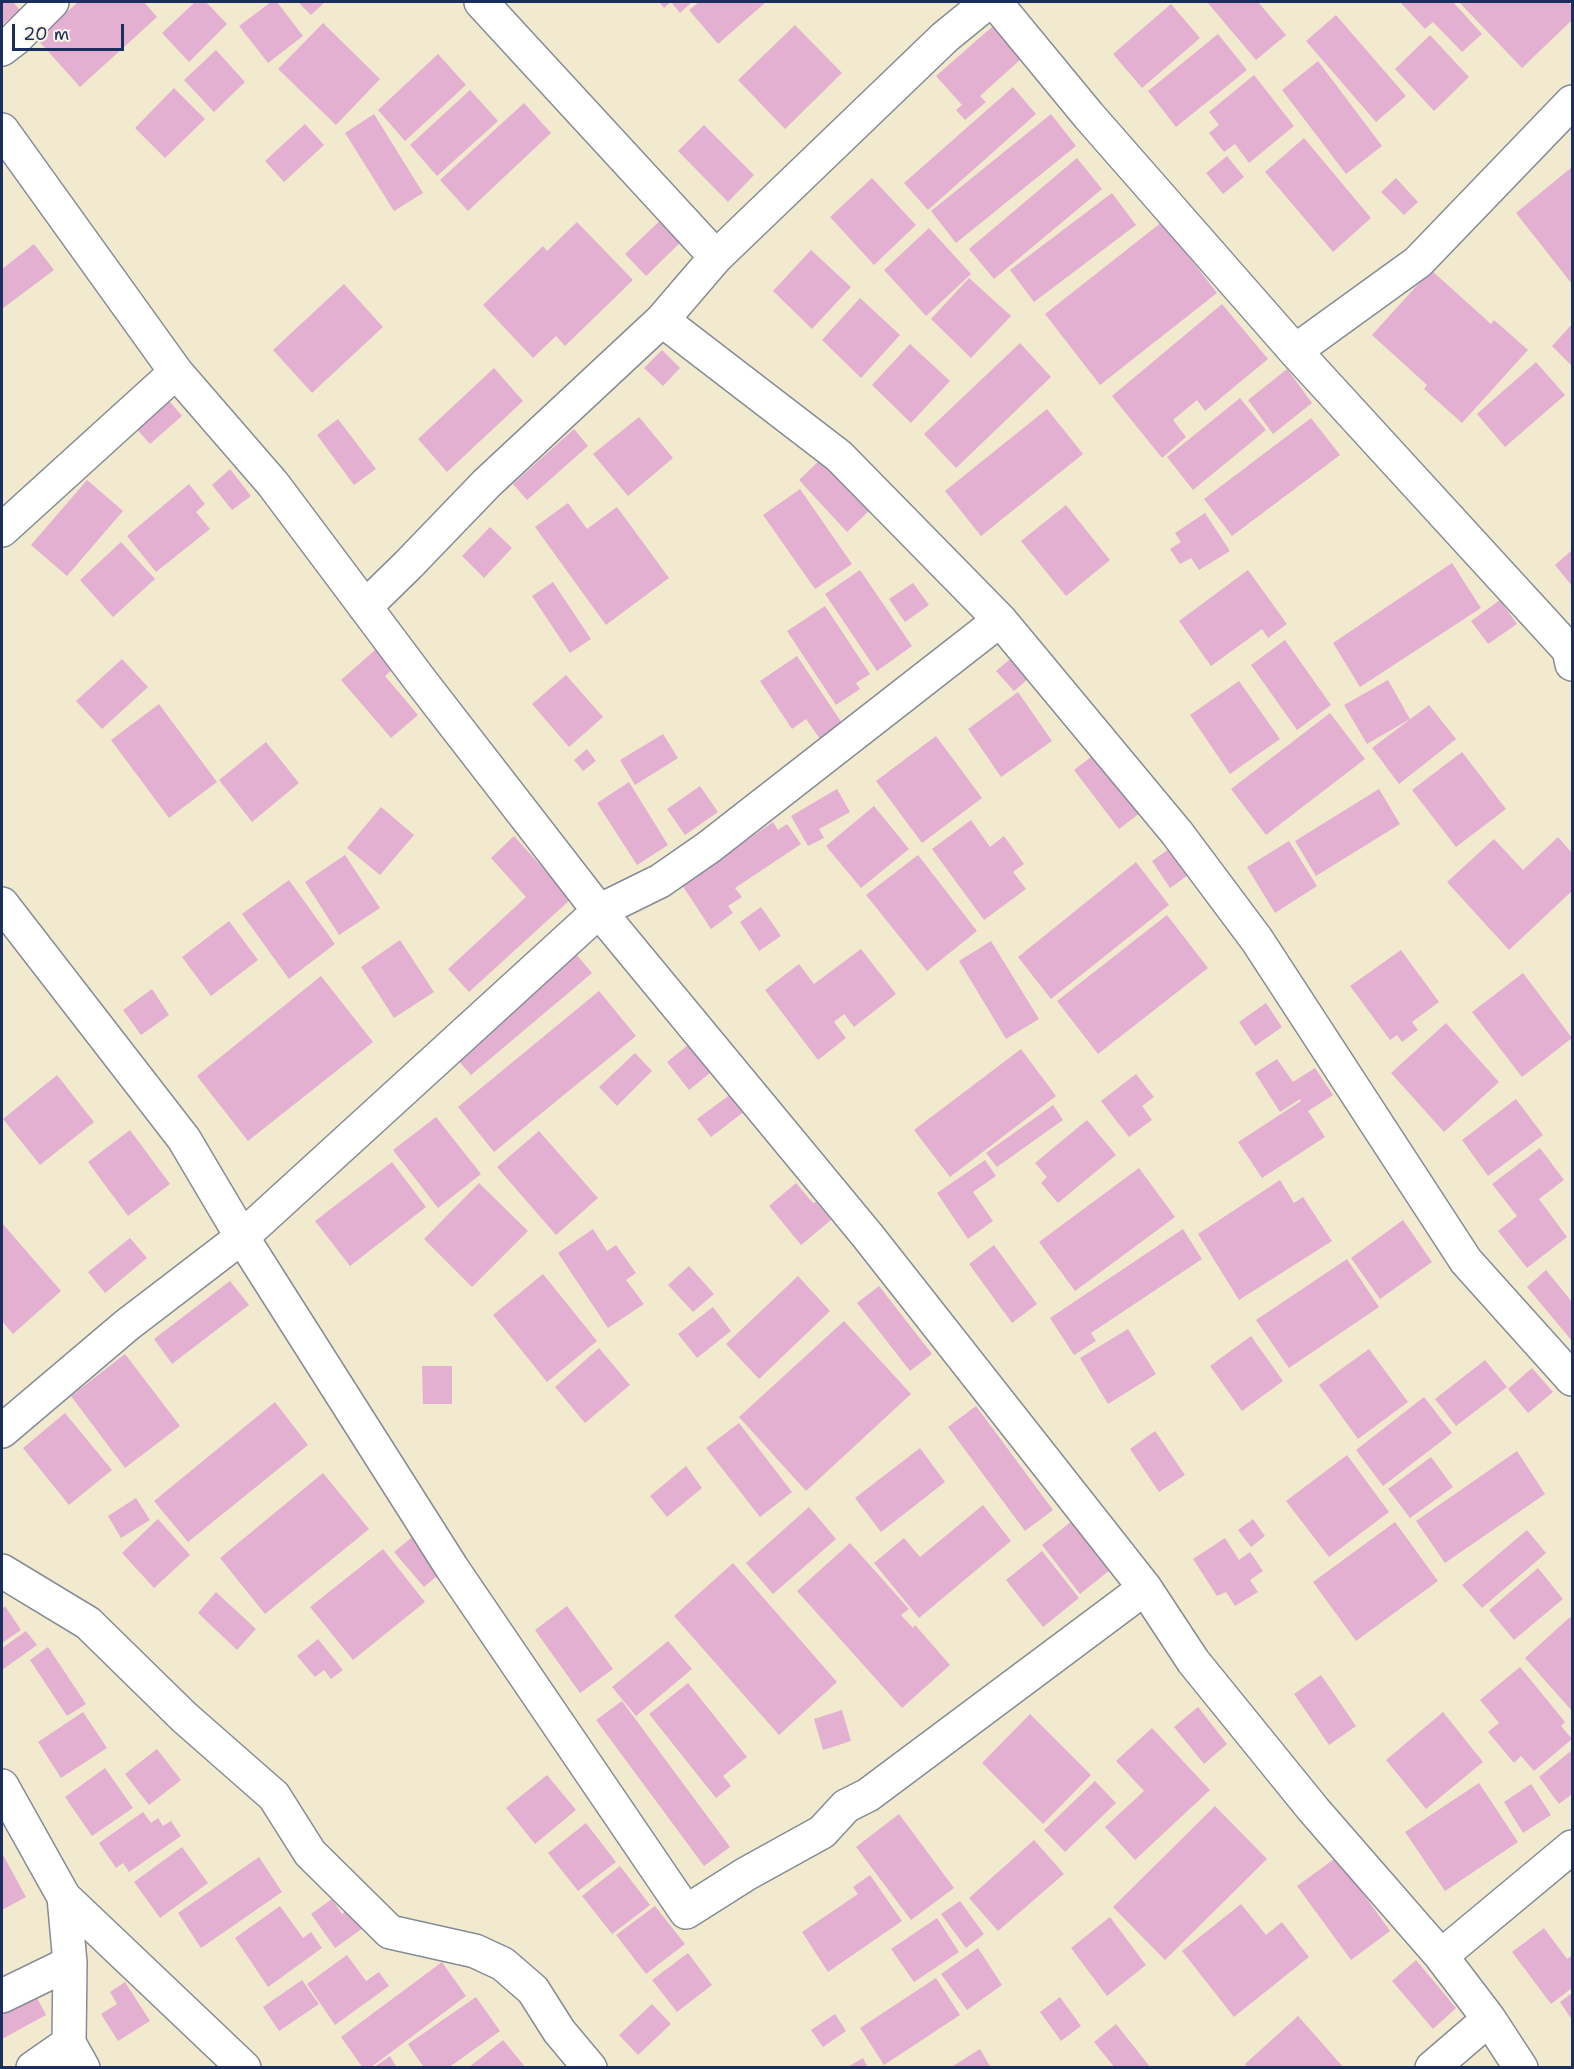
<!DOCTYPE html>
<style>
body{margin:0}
#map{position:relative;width:1574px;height:2069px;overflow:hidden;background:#f1eacf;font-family:"Shantell Sans",sans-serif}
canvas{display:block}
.frame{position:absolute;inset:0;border:3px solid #1b2f5e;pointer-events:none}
.scale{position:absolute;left:12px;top:24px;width:112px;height:27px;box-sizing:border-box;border:3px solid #1b2f5e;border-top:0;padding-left:8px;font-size:18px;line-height:21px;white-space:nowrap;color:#1b2f5e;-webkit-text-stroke:4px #fcf5e5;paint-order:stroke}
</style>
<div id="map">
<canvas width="1574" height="2069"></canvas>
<div class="frame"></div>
<div class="scale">20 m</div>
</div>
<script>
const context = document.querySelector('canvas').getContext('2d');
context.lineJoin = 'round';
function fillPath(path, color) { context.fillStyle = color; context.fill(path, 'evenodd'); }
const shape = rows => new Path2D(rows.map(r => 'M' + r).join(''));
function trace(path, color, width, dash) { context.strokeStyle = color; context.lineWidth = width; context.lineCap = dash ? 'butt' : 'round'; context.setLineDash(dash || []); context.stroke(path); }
const building = shape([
 [2,2,13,2,20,10,2,25],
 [78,2,144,2,157,17,80,87,37,39],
 [195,2,206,2,227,24,189,62,162,33],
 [271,2,277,2,303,36,268,63,239,26],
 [298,2,325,2,311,15],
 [659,2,692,2,680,13,671,2,664,8],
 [699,2,766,2,718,44,689,10],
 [1207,2,1258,2,1286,35,1256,60],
 [1400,2,1453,2,1482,34,1462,52,1433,22,1425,29],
 [1459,2,1568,2,1572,6,1572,20,1522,68],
 [1171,4,1200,38,1142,88,1113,54],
 [1336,15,1406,96,1376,122,1306,41],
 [323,23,380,79,336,125,278,69],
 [795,25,842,73,785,129,738,80],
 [993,26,1021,59,980,96,986,102,965,120,956,110,962,105,936,76],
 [1218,34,1247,70,1176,127,1148,91],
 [1430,35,1469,77,1434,111,1395,69],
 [216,50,245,82,214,112,184,80],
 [438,54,466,85,405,141,378,110],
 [1318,61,1382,146,1346,174,1282,90],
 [1254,75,1294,126,1249,163,1235,144,1224,152,1209,133,1219,125,1209,112],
 [1013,87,1036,114,928,210,904,183],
 [174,88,205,119,165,158,135,128],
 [470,90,498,121,437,176,410,145],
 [524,103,551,133,468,211,440,180],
 [374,114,423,193,394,211,345,133],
 [1051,114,1076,146,956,243,931,211],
 [305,124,324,145,284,182,265,161],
 [704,125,754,175,728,202,678,151],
 [1304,138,1371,218,1333,252,1265,172],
 [1227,156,1244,177,1223,194,1206,173],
 [1077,158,1102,189,994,279,969,249],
 [1572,167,1572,284,1516,213],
 [872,178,916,225,874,265,830,217],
 [1396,178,1418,202,1404,215,1381,192],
 [1112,193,1136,225,1034,302,1010,270],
 [670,211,690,233,646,276,625,254],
 [577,222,633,280,565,346,556,336,533,358,483,305,543,246,547,251],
 [1162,222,1217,293,1100,385,1045,314],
 [929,228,971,274,926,316,884,270],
 [34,244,54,270,2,309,2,269],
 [811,250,851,287,812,329,773,291],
 [1431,270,1491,324,1494,320,1528,350,1462,423,1424,389,1427,385,1372,335],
 [969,278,1011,316,971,358,931,319],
 [344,284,383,327,312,393,273,350],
 [860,298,900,335,861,378,822,340],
 [1222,304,1268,359,1205,411,1197,400,1173,420,1186,437,1162,458,1112,396],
 [1572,324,1572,366,1552,346],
 [1020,343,1051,377,956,468,924,434],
 [910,344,950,381,911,423,872,385],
 [662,350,680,368,663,386,644,368],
 [1536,362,1565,395,1505,447,1477,414],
 [494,368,523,401,447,472,418,439],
 [1287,369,1312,403,1273,434,1248,400],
 [165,396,182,416,150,444,133,425],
 [1240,398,1266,430,1193,490,1167,457],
 [1047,409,1083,454,981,536,945,491],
 [639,417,673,458,628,496,593,454],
 [1311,418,1340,455,1232,536,1204,499],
 [338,419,376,469,354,485,317,435],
 [574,429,588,446,527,500,513,484],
 [821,459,869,511,847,532,799,480],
 [230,469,251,496,232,510,212,485],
 [87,480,123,511,67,576,31,545],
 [189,484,205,504,196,512,210,529,156,572,127,536],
 [800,489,852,564,815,589,763,515],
 [568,503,587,529,617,507,669,578,606,625,535,527],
 [1066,505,1110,560,1066,596,1021,541],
 [1205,513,1230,551,1199,570,1191,558,1180,564,1170,549,1181,542,1175,533],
 [490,527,512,548,484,578,462,556],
 [121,542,155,579,113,617,80,580],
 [1572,550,1572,586,1555,565],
 [1452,563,1481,608,1360,687,1333,643],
 [860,570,912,646,877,671,825,594],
 [1248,570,1287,624,1268,638,1262,629,1211,666,1179,621],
 [553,582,591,639,570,653,532,596],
 [913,583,929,605,905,622,889,599],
 [1500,600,1517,624,1488,644,1471,621],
 [825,606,870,674,856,683,860,689,836,705,787,631],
 [1285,640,1331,705,1297,730,1251,665],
 [376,649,393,669,385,676,418,715,391,738,341,680],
 [1016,654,1034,674,1014,691,996,671],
 [797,656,842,723,820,739,806,719,792,729,760,681],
 [122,659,148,687,102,729,76,701],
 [566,675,603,717,569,747,532,704],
 [1388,680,1410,719,1367,744,1344,705],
 [1239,681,1280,739,1230,774,1190,715],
 [1018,692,1052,741,1001,777,968,729],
 [159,704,217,782,169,818,111,740],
 [1429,705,1456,739,1399,784,1372,748],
 [1330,713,1365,759,1266,835,1231,789],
 [663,734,678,758,635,785,620,760],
 [936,736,982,798,922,843,876,781],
 [266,742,299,783,252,822,219,780],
 [587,749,596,761,583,771,574,760],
 [1100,750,1145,809,1119,829,1074,770],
 [1462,752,1506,809,1456,847,1412,790],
 [629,782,668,845,637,865,597,803],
 [700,786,718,812,685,835,667,809],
 [837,789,850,812,819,829,824,838,808,846,791,816],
 [1379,789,1400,824,1316,876,1295,841],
 [874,806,909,849,861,888,826,846],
 [381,807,414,835,380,875,347,848],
 [971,820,990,847,1004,836,1024,864,1013,872,1026,889,984,920,932,849],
 [773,822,778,830,787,824,801,844,735,888,742,897,728,906,733,913,711,929,682,885],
 [514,836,571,899,469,992,448,969,526,897,491,858],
 [1558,837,1572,853,1572,891,1509,950,1447,882,1494,839,1523,870],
 [1289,841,1317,886,1275,913,1247,867],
 [1172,847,1191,873,1170,888,1152,861],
 [345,855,380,908,339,935,305,882],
 [918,855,977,931,927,971,866,895],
 [1136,862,1169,905,1051,999,1018,957],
 [289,880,335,944,289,979,242,914],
 [761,907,781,936,759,951,740,922],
 [1167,915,1208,968,1098,1054,1057,1001],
 [229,921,258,960,211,996,182,957],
 [400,940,434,992,394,1018,361,967],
 [991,941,1039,1019,1006,1039,959,961],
 [570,947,592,973,471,1075,449,1050],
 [861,949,896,994,854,1027,844,1014,834,1022,846,1038,818,1060,765,990,799,964,814,984],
 [1401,950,1439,1002,1412,1022,1418,1030,1402,1042,1397,1035,1390,1040,1350,986],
 [1523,973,1572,1038,1522,1077,1472,1012],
 [321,976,373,1042,248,1141,197,1076],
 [152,989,169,1015,141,1035,123,1010],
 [599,991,636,1036,494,1152,458,1107],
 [1266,1003,1282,1027,1255,1046,1239,1022],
 [1446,1023,1499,1082,1444,1132,1391,1073],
 [693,1041,715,1069,689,1090,667,1062],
 [1021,1049,1056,1096,950,1177,914,1130],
 [635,1053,652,1071,617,1106,599,1087],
 [1277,1059,1293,1082,1315,1068,1333,1095,1308,1111,1325,1137,1262,1178,1238,1142,1301,1101,1300,1099,1280,1112,1255,1073],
 [1136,1074,1154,1097,1142,1106,1152,1120,1129,1137,1101,1101],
 [57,1075,94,1122,40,1165,3,1119],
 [731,1094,745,1111,711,1137,697,1119],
 [1516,1099,1543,1135,1488,1176,1462,1140],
 [1053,1105,1063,1120,997,1167,986,1153],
 [436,1117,481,1174,438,1208,393,1150],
 [1087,1120,1116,1155,1058,1203,1041,1183,1047,1177,1035,1163],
 [130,1130,170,1184,128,1216,88,1162],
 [539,1131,598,1198,556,1235,497,1167],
 [1540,1148,1564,1180,1539,1199,1567,1237,1527,1268,1498,1231,1517,1216,1492,1184],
 [985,1160,996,1176,973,1192,993,1221,968,1239,937,1193],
 [392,1162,426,1207,350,1266,315,1221],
 [1139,1168,1175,1217,1075,1291,1039,1242],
 [1280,1180,1294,1203,1303,1197,1332,1241,1239,1300,1198,1234],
 [479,1183,528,1231,472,1287,424,1239],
 [796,1183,813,1203,816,1202,831,1220,801,1245,769,1206],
 [1403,1220,1432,1262,1380,1299,1351,1258],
 [2,1223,61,1291,13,1334,2,1321],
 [593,1229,607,1251,616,1245,636,1273,626,1280,644,1304,608,1328,558,1253],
 [1183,1229,1202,1259,1091,1333,1096,1341,1074,1355,1050,1318],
 [130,1238,147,1258,105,1293,88,1272],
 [994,1245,1037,1304,1012,1323,969,1264],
 [1347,1259,1379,1307,1289,1368,1256,1320],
 [689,1266,714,1294,693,1312,668,1285],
 [1546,1270,1572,1302,1572,1341,1527,1287],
 [543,1274,597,1341,547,1382,493,1315],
 [798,1276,830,1311,759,1379,726,1344],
 [230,1281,249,1305,172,1364,154,1339],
 [879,1286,932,1354,910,1371,857,1303],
 [713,1307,731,1331,697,1358,678,1334],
 [844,1321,911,1394,806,1491,739,1417],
 [1128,1329,1156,1374,1108,1404,1080,1358],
 [1251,1336,1283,1381,1242,1411,1210,1366],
 [599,1348,630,1385,585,1423,555,1387],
 [1369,1349,1408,1402,1358,1439,1319,1385],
 [125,1354,180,1426,125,1468,71,1396],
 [1485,1360,1507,1387,1456,1426,1435,1399],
 [422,1366,452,1366,452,1404,423,1404],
 [1532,1368,1553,1392,1528,1413,1508,1389],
 [1424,1397,1452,1433,1383,1486,1356,1450],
 [275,1402,308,1445,188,1542,154,1501],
 [976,1406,1053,1510,1025,1531,948,1427],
 [65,1413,112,1470,69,1505,23,1448],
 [739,1423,792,1492,760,1517,706,1448],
 [1155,1431,1185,1475,1159,1492,1130,1449],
 [920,1448,945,1482,881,1532,855,1498],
 [1517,1451,1545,1494,1445,1563,1416,1521],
 [1347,1455,1389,1512,1329,1557,1286,1501],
 [1431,1457,1453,1487,1410,1518,1388,1489],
 [686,1466,702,1488,667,1517,650,1496],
 [323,1473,369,1529,265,1614,220,1558],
 [136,1498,150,1520,121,1538,108,1516],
 [983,1505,1011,1541,919,1618,874,1563,904,1538,920,1557],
 [809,1507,836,1539,773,1594,746,1563],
 [1077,1517,1115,1566,1080,1594,1042,1545],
 [158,1519,190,1555,154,1588,122,1553],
 [1253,1519,1265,1536,1251,1547,1238,1530],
 [1395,1522,1438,1581,1356,1641,1313,1582],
 [1527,1530,1546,1553,1482,1608,1462,1585],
 [416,1534,445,1569,424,1587,394,1552],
 [1225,1538,1239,1560,1250,1552,1263,1571,1250,1580,1258,1592,1235,1606,1226,1592,1217,1596,1193,1559],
 [850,1543,909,1609,901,1615,913,1628,915,1625,950,1665,902,1708,797,1591],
 [383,1549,425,1602,353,1660,310,1607],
 [1042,1551,1079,1598,1043,1627,1006,1580],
 [733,1563,837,1682,779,1735,674,1616],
 [1538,1568,1563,1599,1514,1640,1489,1610],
 [216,1592,256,1629,237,1650,198,1613],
 [5,1606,21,1630,2,1643,2,1609],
 [567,1606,613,1669,580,1693,535,1630],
 [1570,1617,1572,1620,1572,1711,1525,1658],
 [26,1631,37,1645,2,1670,2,1648],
 [318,1639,343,1670,331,1679,324,1670,315,1677,297,1656],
 [668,1641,692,1669,636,1716,612,1687],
 [48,1647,86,1704,67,1716,30,1660],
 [1520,1667,1565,1722,1561,1726,1572,1739,1534,1771,1521,1756,1514,1763,1488,1732,1499,1723,1480,1700],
 [1321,1675,1356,1726,1329,1745,1294,1694],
 [688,1683,747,1757,723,1776,731,1786,716,1798,649,1714],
 [622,1701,730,1847,704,1866,596,1720],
 [1198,1707,1227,1744,1204,1764,1174,1727],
 [842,1710,851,1741,823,1750,814,1719],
 [83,1712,107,1748,61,1778,38,1742],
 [1443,1712,1483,1762,1426,1809,1386,1760],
 [1030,1714,1091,1775,1043,1824,982,1763],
 [1152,1728,1210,1790,1135,1860,1105,1827,1144,1791,1116,1761],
 [157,1749,181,1780,149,1805,125,1774],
 [1572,1750,1572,1794,1559,1804,1539,1777],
 [105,1768,133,1808,92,1836,65,1797],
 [547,1775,576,1810,535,1844,506,1808],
 [1095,1781,1116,1803,1065,1852,1044,1830],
 [1479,1783,1518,1842,1445,1891,1405,1832],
 [1531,1784,1551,1815,1523,1833,1504,1802],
 [1215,1806,1267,1859,1165,1960,1113,1907],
 [143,1812,151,1823,158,1818,163,1826,171,1821,181,1836,129,1872,123,1863,116,1868,99,1843],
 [899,1814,954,1888,911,1920,856,1847],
 [586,1823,616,1862,578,1891,548,1853],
 [1034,1840,1064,1874,998,1931,969,1898],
 [182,1847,208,1883,160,1918,134,1882],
 [2,1853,26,1897,2,1910],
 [259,1857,282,1892,201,1948,178,1913],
 [1337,1857,1390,1931,1351,1960,1297,1886],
 [620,1866,650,1905,612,1934,582,1896],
 [870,1875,902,1921,828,1972,802,1932,858,1894,853,1887],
 [332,1899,342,1914,349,1909,363,1928,335,1948,311,1914],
 [960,1901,984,1934,966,1948,941,1914],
 [1241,1904,1266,1935,1282,1922,1309,1957,1234,2017,1182,1951],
 [280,1906,303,1938,311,1932,322,1948,268,1987,235,1938],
 [655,1906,685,1944,646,1974,616,1935],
 [1110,1917,1146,1965,1107,1996,1071,1948],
 [937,1918,959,1952,914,1982,891,1949],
 [1544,1928,1567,1959,1572,1955,1572,1988,1551,2004,1512,1952],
 [978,1948,1002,1985,967,2010,941,1974],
 [688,1953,712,1985,677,2012,652,1980],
 [347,1955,366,1981,379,1972,389,1986,335,2025,307,1984],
 [1416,1960,1456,2008,1433,2029,1392,1981],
 [442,1962,466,1996,370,2068,363,2068,341,2037],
 [936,1978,960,2015,884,2065,860,2028],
 [302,1980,319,2004,279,2031,263,2007],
 [125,1982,150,2021,118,2041,101,2014,117,2004,110,1992],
 [1572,1993,1572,2020,1560,2002],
 [35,1994,46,2015,2,2039,2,2012],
 [476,1997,500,2031,448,2068,424,2068,408,2044],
 [1060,1997,1081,2026,1061,2041,1040,2012],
 [652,2004,671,2024,638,2055,619,2035],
 [835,2014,846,2031,823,2047,811,2030],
 [1298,2016,1344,2068,1248,2068,1245,2064],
 [1116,2024,1151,2068,1115,2068,1094,2042],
 [503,2040,526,2068,468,2068],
 [980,2049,991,2068,950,2068],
 [390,2056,397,2068,373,2068],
 [863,2058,868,2068,846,2068]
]);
const minor = shape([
 [481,2,716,257],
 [995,2,1089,116,1295,351,1569,650,1572,664],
 [2,49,15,39,52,2],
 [2,130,176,372,273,484,420,680,599,911,867,1235,1145,1588,1193,1661,1313,1809,1441,1956,1489,2019,1521,2068],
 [662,320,839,456,1000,620,1177,833,1257,940,1466,1261,1572,1379],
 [1295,351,1418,262,1572,102],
 [2,530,176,372],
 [365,607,408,565,487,483,662,320,716,257,945,37,988,2],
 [2,904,184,1139,242,1237,452,1568,686,1912,746,1874,822,1832,846,1806,868,1795,1145,1588],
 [2,1431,127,1325,242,1237,599,911,660,881,709,847,1000,620],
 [2,1571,88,1623,184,1717,274,1796,310,1853,390,1932,475,1951,503,1964,533,1990,559,2031,590,2068],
 [2,1786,64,1897,70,1963,69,2043,83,2068],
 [64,1897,244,2068],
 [1441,1956,1572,1847],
 [2,1996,70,1963],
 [33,2068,69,2043],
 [1432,2068,1489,2019]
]);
fillPath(building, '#e4b0d1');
trace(minor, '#868c96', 36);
trace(minor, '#fff', 33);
</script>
